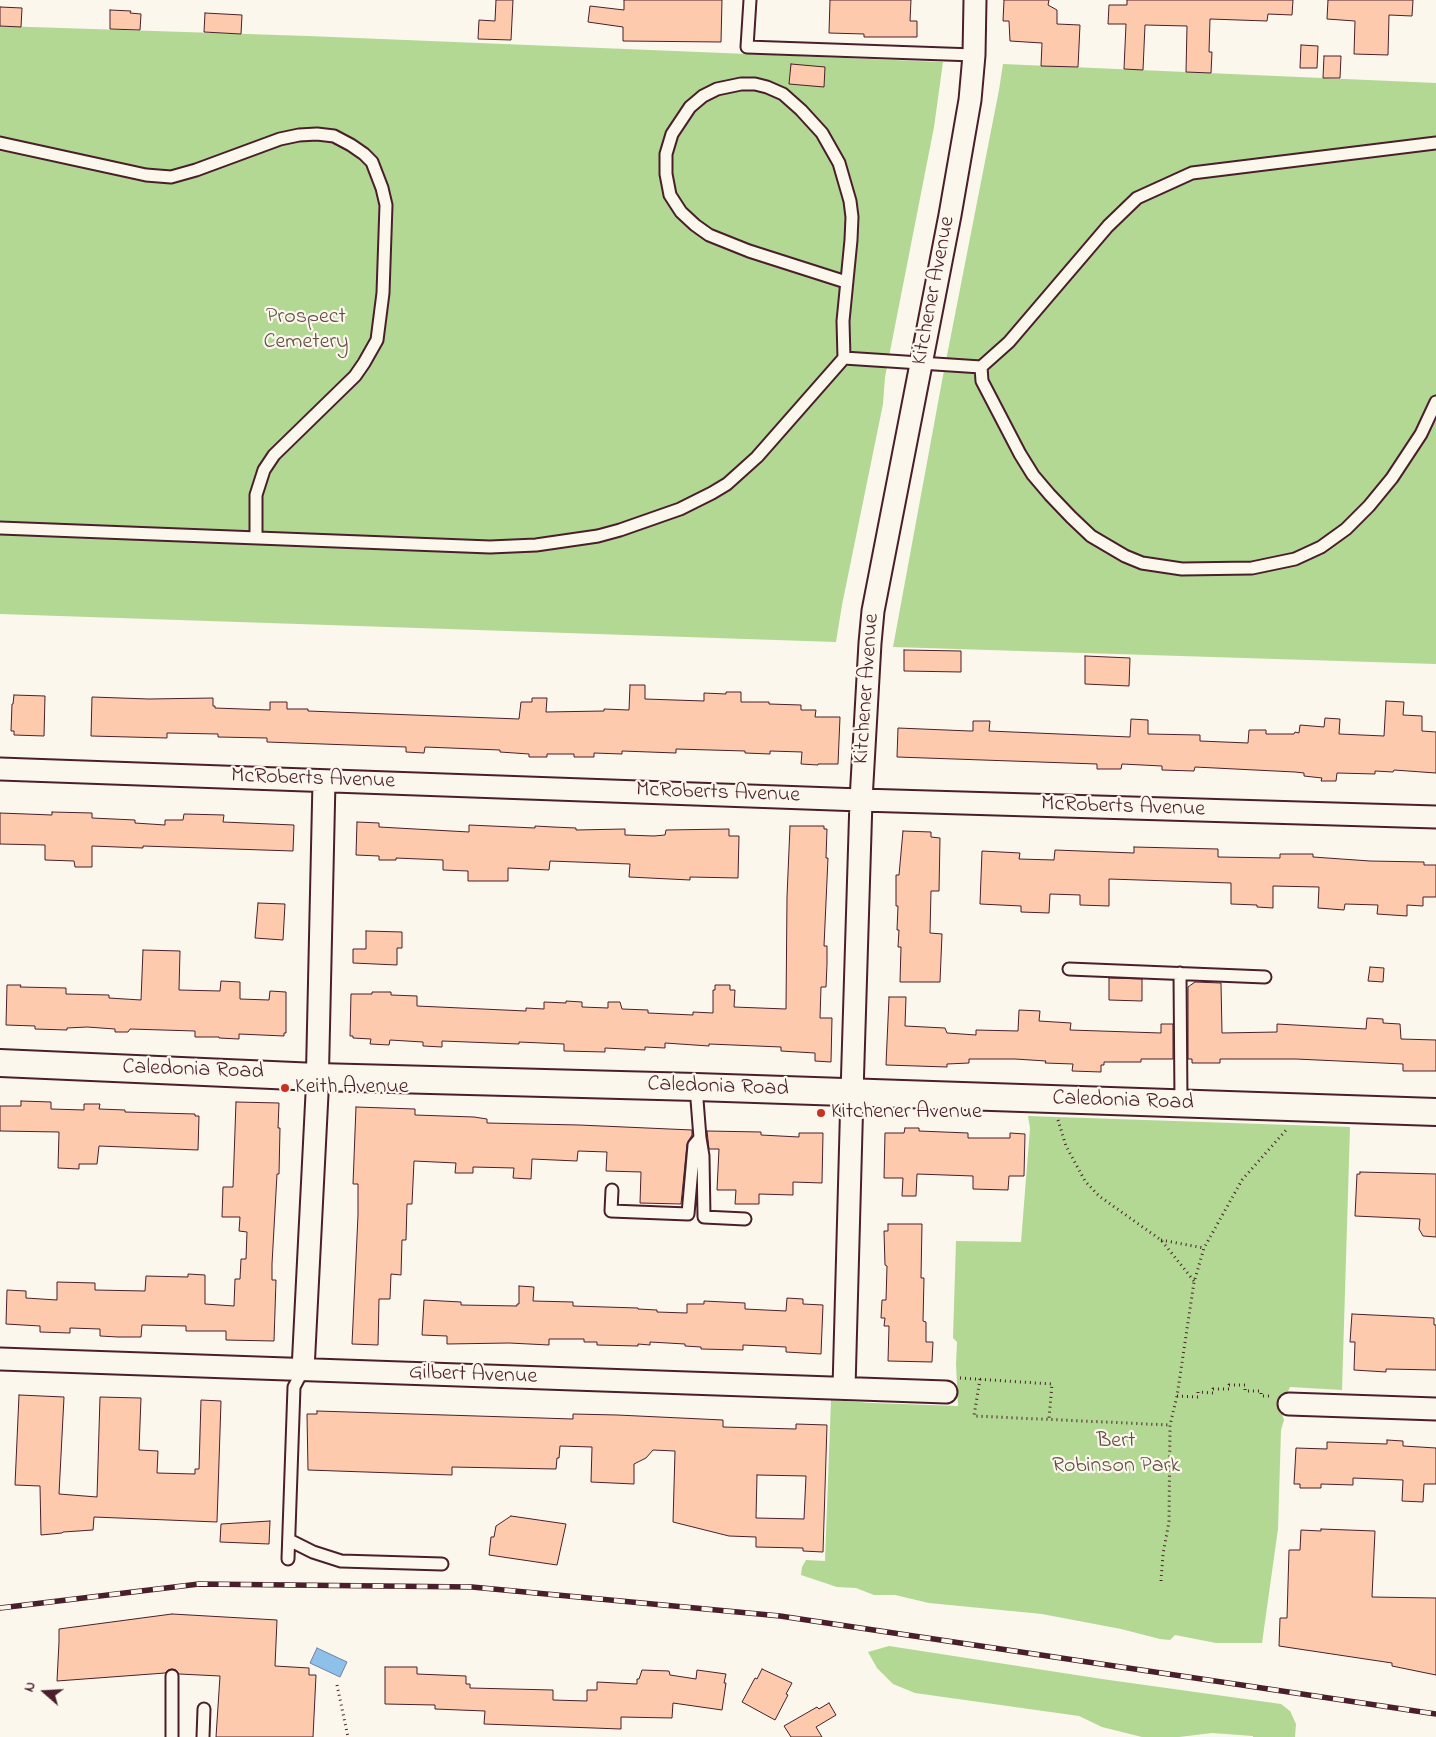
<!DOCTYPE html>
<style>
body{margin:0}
#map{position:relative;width:1436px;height:1737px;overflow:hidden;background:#fbf7ec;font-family:"Indie Flower",sans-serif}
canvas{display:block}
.north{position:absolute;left:20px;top:1667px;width:50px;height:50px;-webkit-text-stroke:4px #fbf7ec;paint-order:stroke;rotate:289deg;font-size:14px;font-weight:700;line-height:20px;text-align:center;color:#4a1f2b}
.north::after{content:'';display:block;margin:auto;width:18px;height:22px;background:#4a1f2b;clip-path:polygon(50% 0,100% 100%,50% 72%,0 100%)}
</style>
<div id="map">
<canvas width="1436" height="1737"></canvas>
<div class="north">N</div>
</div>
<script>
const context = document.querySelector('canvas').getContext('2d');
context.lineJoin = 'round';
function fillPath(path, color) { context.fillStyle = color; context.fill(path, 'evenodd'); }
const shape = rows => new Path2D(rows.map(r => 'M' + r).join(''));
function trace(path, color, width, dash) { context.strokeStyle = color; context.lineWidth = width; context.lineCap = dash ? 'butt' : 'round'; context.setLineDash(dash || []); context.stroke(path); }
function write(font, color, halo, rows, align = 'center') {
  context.font = font + ' "Indie Flower",sans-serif'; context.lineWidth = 4.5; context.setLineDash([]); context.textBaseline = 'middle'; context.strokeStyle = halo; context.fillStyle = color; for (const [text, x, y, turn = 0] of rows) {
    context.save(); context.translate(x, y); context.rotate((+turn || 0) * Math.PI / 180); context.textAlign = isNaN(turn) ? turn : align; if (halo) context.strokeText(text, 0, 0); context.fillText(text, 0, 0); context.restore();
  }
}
const green = shape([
 [0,26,308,36,943,62,934,127,885,377,883,404,842,605,836,642,0,614],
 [1003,64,1436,83,1436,664,893,647,942,381,999,90],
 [1028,1116,1350,1127,1342,1390,1290,1387,1280,1408,1284,1420,1281,1430,1278,1529,1262,1643,1216,1643,1175,1635,1170,1640,1160,1639,1121,1629,1042,1614,929,1603,895,1595,874,1595,856,1588,837,1587,801,1575,802,1567,806,1560,825,1561,831,1400,872,1403,958,1406,956,1364,957,1342,953,1338,956,1241,1021,1242,1030,1128],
 [889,1646,1102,1679,1281,1704,1290,1711,1296,1724,1295,1737,1253,1737,1253,1736,1212,1733,1179,1737,1142,1737,1102,1727,1079,1716,915,1693,893,1684,877,1668,868,1652]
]);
const water = shape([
 [317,1648,347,1662,340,1677,310,1663,317,1648]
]);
const building = shape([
 [496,0,513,0,511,40,478,39,479,20,495,21,496,0],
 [624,0,722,0,721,42,623,41,623,27,588,22,590,6,624,10,624,0],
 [830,0,911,0,910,21,917,21,917,37,864,37,864,34,829,33,830,0],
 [1004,0,1049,0,1048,5,1057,10,1057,24,1080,25,1078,67,1041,66,1042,43,1010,41,1009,21,1003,21,1004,0],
 [1127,0,1293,0,1292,15,1268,14,1267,21,1210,19,1209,52,1212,52,1211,73,1186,72,1187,26,1145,25,1143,70,1124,69,1126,24,1108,24,1109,5,1127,5,1127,0],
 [1328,0,1413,0,1412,16,1389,15,1388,55,1354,54,1355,21,1327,19,1328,0],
 [0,7,22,8,21,27,0,26,0,7],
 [110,10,131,11,130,13,141,14,140,30,110,29,110,10],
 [205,13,242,15,241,34,204,32,205,13],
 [1301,45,1318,46,1317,68,1300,68,1301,45],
 [1324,56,1341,56,1340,78,1323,78,1324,56],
 [791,64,825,67,824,87,789,84,791,64],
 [904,650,961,651,961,672,904,671,904,650],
 [1085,656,1130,658,1129,686,1085,684,1085,656],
 [630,685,645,685,645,699,704,701,704,693,726,694,726,692,741,692,741,702,769,702,769,704,801,705,801,710,816,710,815,717,840,717,838,764,818,764,818,765,801,764,802,752,770,751,770,754,745,753,745,751,676,749,676,753,622,751,622,754,594,753,594,757,574,757,574,754,547,754,547,757,529,757,529,754,500,752,500,750,425,747,424,753,406,752,406,747,267,742,267,738,218,737,218,734,167,733,167,738,91,736,92,697,149,699,213,698,213,706,215,706,215,708,270,710,270,702,287,702,287,709,308,709,308,711,519,719,521,702,532,702,532,698,547,698,546,712,604,711,604,709,629,710,630,685],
 [14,695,45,696,44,736,14,735,14,731,11,731,12,704,13,704,14,695],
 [1386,701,1404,702,1403,715,1422,716,1422,731,1436,732,1436,773,1394,770,1393,772,1375,771,1375,774,1337,773,1336,781,1321,781,1322,778,1304,776,1304,773,1295,772,1195,767,1194,771,1162,770,1162,766,1122,764,1121,769,1097,769,1097,764,897,757,898,728,970,731,973,731,973,721,990,721,989,731,1130,737,1131,719,1148,720,1148,734,1200,735,1200,741,1248,743,1249,730,1266,730,1266,734,1294,734,1295,732,1299,733,1300,725,1324,727,1325,718,1340,719,1339,734,1384,736,1386,701],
 [52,812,92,813,92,818,135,820,135,823,165,825,165,820,183,820,184,814,224,815,223,822,294,825,293,851,143,846,143,848,92,846,92,867,75,867,74,861,45,860,45,845,0,844,0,813,52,815,52,812],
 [357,822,379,823,379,827,469,832,469,825,535,828,535,826,553,827,576,828,576,830,625,829,625,835,654,836,665,835,666,830,729,829,729,836,739,836,738,878,690,877,690,880,629,877,630,864,550,861,549,870,508,868,508,881,468,881,468,871,443,870,443,860,396,858,396,860,379,860,379,856,356,855,357,822],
 [790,826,824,826,824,829,827,829,826,858,828,858,824,946,827,946,827,964,826,987,821,987,820,1018,832,1018,831,1062,815,1061,815,1053,781,1051,781,1047,709,1044,709,1046,665,1043,665,1048,645,1047,645,1050,605,1048,605,1052,564,1051,564,1044,519,1042,519,1044,442,1041,442,1047,423,1046,423,1042,390,1040,389,1045,370,1044,371,1039,353,1038,353,1036,350,1036,351,994,372,994,372,992,391,992,391,995,417,996,417,1006,526,1011,526,1008,544,1009,544,1002,566,1003,566,1001,582,1002,582,1007,608,1008,608,1002,620,1002,622,1009,648,1010,648,1013,693,1015,693,1012,713,1013,713,990,715,990,715,985,730,985,730,990,735,990,734,1007,786,1009,787,897,790,826],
 [903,831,931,832,931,837,940,838,939,891,931,891,930,933,942,934,940,982,900,982,901,947,898,947,899,930,897,930,898,906,896,906,896,875,899,875,903,831],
 [1134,847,1218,849,1218,857,1280,858,1280,854,1313,854,1313,857,1370,861,1424,862,1424,865,1436,865,1436,897,1423,897,1423,906,1407,905,1407,916,1377,914,1378,905,1345,904,1344,910,1318,908,1319,887,1273,886,1273,908,1257,907,1257,905,1231,904,1231,883,1109,879,1109,906,1080,905,1080,895,1050,894,1049,913,1021,912,1021,906,980,904,982,851,1020,853,1019,859,1054,860,1055,850,1134,853,1134,847],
 [258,903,285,904,283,940,255,938,258,903],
 [366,931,402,932,402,948,397,948,397,965,353,963,353,949,366,949,366,931],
 [143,950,180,951,179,990,220,991,221,981,240,982,240,999,269,1000,270,991,286,992,286,1033,284,1033,284,1036,239,1034,239,1039,219,1038,219,1037,195,1037,195,1031,130,1029,128,1032,115,1032,115,1029,87,1027,67,1028,67,1030,35,1029,35,1026,6,1025,7,985,21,985,20,987,66,988,66,994,109,995,109,998,141,1000,143,950],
 [1370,967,1384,968,1383,982,1368,981,1370,967],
 [1109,978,1142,979,1142,1001,1109,1000,1109,978],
 [1195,982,1221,983,1222,1033,1277,1032,1277,1024,1366,1029,1367,1018,1383,1019,1383,1023,1400,1024,1401,1039,1436,1040,1436,1071,1403,1071,1403,1064,1296,1059,1220,1059,1220,1063,1192,1063,1192,1059,1188,1059,1188,987,1195,982],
 [889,997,906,997,905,1026,945,1028,947,1033,976,1035,976,1030,1018,1031,1019,1010,1040,1011,1039,1021,1071,1023,1070,1030,1161,1033,1161,1024,1173,1024,1173,1059,1141,1059,1141,1062,1104,1062,1104,1065,1101,1065,1101,1072,1072,1071,1073,1064,1045,1063,1046,1061,1015,1059,969,1059,969,1063,947,1064,947,1067,886,1065,889,997],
 [21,1101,51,1102,51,1109,84,1110,84,1104,100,1104,99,1109,125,1110,125,1112,195,1114,195,1116,199,1116,198,1150,99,1146,97,1164,79,1164,79,1169,58,1168,59,1132,0,1131,0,1106,21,1106,21,1101],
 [236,1102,279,1103,278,1128,280,1128,279,1174,277,1174,272,1264,272,1280,276,1280,274,1341,226,1340,226,1331,186,1331,186,1326,142,1325,141,1337,118,1337,100,1336,100,1329,70,1328,70,1333,40,1332,40,1326,6,1324,7,1290,26,1291,26,1298,57,1300,57,1282,95,1283,95,1290,145,1291,146,1276,188,1277,188,1274,205,1275,205,1304,234,1306,235,1279,240,1279,241,1259,246,1259,247,1232,239,1231,240,1217,222,1217,223,1187,233,1187,236,1102],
 [356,1107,415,1109,415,1115,474,1117,487,1119,487,1123,579,1125,692,1130,692,1135,687,1144,681,1204,640,1203,641,1172,606,1171,607,1152,578,1151,577,1161,532,1159,531,1179,513,1178,514,1168,473,1167,473,1173,455,1173,456,1163,414,1161,412,1204,407,1204,406,1240,402,1240,401,1275,391,1274,390,1299,379,1299,378,1345,352,1344,358,1215,358,1184,353,1184,356,1107],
 [905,1128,919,1128,919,1131,968,1133,968,1138,1010,1138,1010,1133,1025,1134,1024,1176,1009,1176,1008,1190,973,1189,973,1176,917,1174,916,1196,902,1196,903,1178,884,1178,885,1133,904,1133,905,1128],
 [707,1131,761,1132,761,1135,799,1137,799,1133,823,1133,822,1183,793,1182,793,1195,759,1194,759,1204,735,1204,736,1190,717,1190,719,1149,709,1149,707,1131],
 [1360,1172,1436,1174,1436,1237,1423,1236,1419,1229,1420,1219,1355,1216,1357,1174,1360,1174,1360,1172],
 [888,1224,922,1224,921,1278,924,1278,923,1321,926,1322,926,1342,933,1342,932,1362,888,1361,889,1326,884,1326,885,1318,881,1318,882,1300,886,1300,887,1266,885,1265,884,1231,888,1231,888,1224],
 [519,1286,534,1287,533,1301,573,1302,573,1306,638,1308,638,1309,657,1310,657,1312,687,1313,687,1304,704,1304,704,1301,745,1303,745,1309,786,1311,787,1298,803,1299,803,1304,823,1305,821,1354,786,1352,786,1347,743,1345,743,1350,701,1349,701,1347,685,1346,685,1344,650,1342,650,1345,638,1344,638,1346,597,1345,597,1342,584,1342,584,1339,549,1339,549,1345,509,1343,447,1344,447,1336,422,1335,424,1300,461,1302,461,1305,517,1306,517,1304,519,1304,519,1286],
 [1352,1314,1434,1318,1434,1325,1436,1325,1436,1370,1386,1369,1386,1372,1354,1370,1355,1342,1350,1342,1352,1314],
 [19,1395,64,1397,59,1494,97,1497,100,1397,141,1398,139,1450,158,1451,157,1473,195,1474,195,1469,199,1469,201,1400,221,1401,217,1522,94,1517,93,1530,63,1532,62,1533,41,1535,40,1486,15,1485,19,1395],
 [317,1411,573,1419,573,1414,617,1415,723,1420,723,1427,796,1429,796,1424,827,1425,823,1552,803,1551,803,1548,756,1547,756,1537,729,1536,673,1522,675,1451,653,1450,646,1458,634,1464,634,1484,591,1482,592,1447,560,1446,559,1458,557,1458,556,1469,452,1467,452,1475,308,1470,307,1414,317,1414,317,1411],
 [757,1475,806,1476,804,1519,756,1518,757,1475],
 [1387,1440,1403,1441,1403,1446,1436,1448,1436,1484,1424,1484,1423,1502,1402,1501,1403,1480,1353,1478,1353,1485,1321,1484,1321,1488,1300,1488,1300,1484,1294,1484,1296,1448,1327,1449,1327,1442,1387,1444,1387,1440],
 [511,1516,566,1524,557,1565,489,1555,491,1537,494,1537,496,1526,511,1516],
 [270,1521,269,1544,220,1542,221,1524,270,1521],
 [1321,1529,1375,1531,1372,1597,1436,1598,1436,1675,1392,1666,1392,1663,1279,1646,1280,1618,1287,1618,1289,1550,1300,1550,1301,1530,1321,1531,1321,1529],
 [172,1614,277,1620,275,1666,309,1668,309,1675,316,1675,313,1737,216,1737,220,1676,179,1674,176,1670,172,1669,168,1670,165,1673,57,1681,59,1642,59,1629,172,1614],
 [385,1667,417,1667,417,1674,466,1676,466,1684,470,1684,470,1688,553,1690,553,1700,587,1701,587,1690,597,1690,597,1682,637,1684,637,1679,639,1679,642,1670,669,1671,670,1675,696,1679,697,1670,726,1674,724,1683,726,1683,722,1710,673,1703,672,1718,621,1717,621,1729,484,1724,485,1711,435,1709,435,1705,385,1704,385,1667],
 [762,1669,792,1683,786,1694,788,1695,775,1720,742,1702,755,1678,757,1679,762,1669],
 [829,1703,836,1715,816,1727,822,1737,791,1737,784,1726,817,1707,819,1709,829,1703]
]);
const path = shape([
 [1058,1120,1066,1146,1085,1181,1099,1196,1161,1240,1194,1281],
 [1161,1240,1204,1248],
 [960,1378,1052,1384,1049,1419],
 [980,1379,974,1416,1170,1425],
 [1177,1396,1198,1397,1198,1392,1213,1393,1213,1389,1229,1389,1229,1385,1245,1385,1245,1391,1261,1391,1261,1396,1272,1396],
 [1161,1581,1163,1554,1169,1522,1170,1425,1177,1396,1194,1282,1204,1248,1242,1180,1288,1128],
 [337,1685,348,1737]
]);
const service = shape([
 [750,0,747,47,974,55],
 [0,143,146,175,171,177,196,170,280,139,299,135,317,134,334,136,351,145,364,154,372,162,382,188,386,205,383,293,377,340,364,363,355,376,274,455,264,470,256,495,256,537],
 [844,358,981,367,1009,342,1108,226,1137,198,1192,173,1436,143],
 [981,367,982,381,1020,454,1033,475,1050,495,1071,517,1091,536,1125,556,1142,563,1182,569,1252,568,1295,559,1321,547,1346,529,1369,506,1392,478,1421,434,1436,402],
 [0,528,490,547,536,545,598,536,620,530,680,509,712,493,727,484,757,457,844,358,843,321,851,240,852,217,850,201,839,163,822,133,801,110,783,94,767,87,755,84,741,84,717,89,703,96,690,107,672,134,666,154,666,174,670,195,681,212,695,225,709,235,749,251,846,282],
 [1069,969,1265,977],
 [1180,973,1181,1103],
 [696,1087,700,1138,703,1156,704,1217,745,1219],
 [612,1190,611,1211,688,1214,694,1145,700,1138],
 [289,1540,313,1552,341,1561,442,1564],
 [288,1559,294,1387,303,1370],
 [172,1737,172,1676],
 [203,1737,204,1709]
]);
const minor = shape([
 [0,769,861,800,1436,817],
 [0,1359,946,1392],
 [303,1370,317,1094,324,781],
 [844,1388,852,1093,861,800,870,643,873,611,950,215,970,100,974,55,975,0],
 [1289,1404,1436,1409]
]);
const tertiary = shape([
 [0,1063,317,1077,696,1087,1436,1112]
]);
const rail = shape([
 [0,1608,199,1584,472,1587,780,1616,1436,1714]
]);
const markers = [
 [285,1088,5,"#c8321e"],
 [821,1113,5,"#c8321e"]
];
const streetNames = [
 ["Kitchener Avenue",935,291,-79],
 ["Kitchener Avenue",868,689,-86],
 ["McRoberts Avenue",313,780,2],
 ["McRoberts Avenue",718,794,2],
 ["McRoberts Avenue",1123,808,2],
 ["Caledonia Road",193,1071,2],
 ["Caledonia Road",718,1088,2],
 ["Caledonia Road",1123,1102,2],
 ["Gilbert Avenue",473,1376,2]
];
const parkNames = [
 ["Prospect",306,318],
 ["Cemetery",306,343],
 ["Bert",1116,1442],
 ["Robinson Park",1116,1467]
];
const poiNames = [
 ["Keith Avenue",295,1088],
 ["Kitchener Avenue",831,1113]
];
fillPath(green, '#b2d894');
fillPath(water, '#8ec1ea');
trace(water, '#73809e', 1);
fillPath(building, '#fecaae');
trace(building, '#4a1f2b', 1);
trace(service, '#4a1f2b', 15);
trace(minor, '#4a1f2b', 25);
trace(tertiary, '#4a1f2b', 30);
trace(path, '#4a1f2b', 3, [1, 4]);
trace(service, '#fbf7ec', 11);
trace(minor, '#fbf7ec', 21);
trace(tertiary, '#fbf7ec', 26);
trace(rail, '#4a1f2b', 5.5);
trace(rail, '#fbf7ec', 4, [11]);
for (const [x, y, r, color] of markers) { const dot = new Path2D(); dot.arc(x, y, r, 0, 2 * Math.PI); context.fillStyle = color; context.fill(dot); trace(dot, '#fbf7ec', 2); }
write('22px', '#4a1f2b', '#fbf7ec', streetNames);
write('22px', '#644d45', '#fbf7ec', parkNames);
write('22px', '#4a1f2b', '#fbf7ec', poiNames, 'left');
</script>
